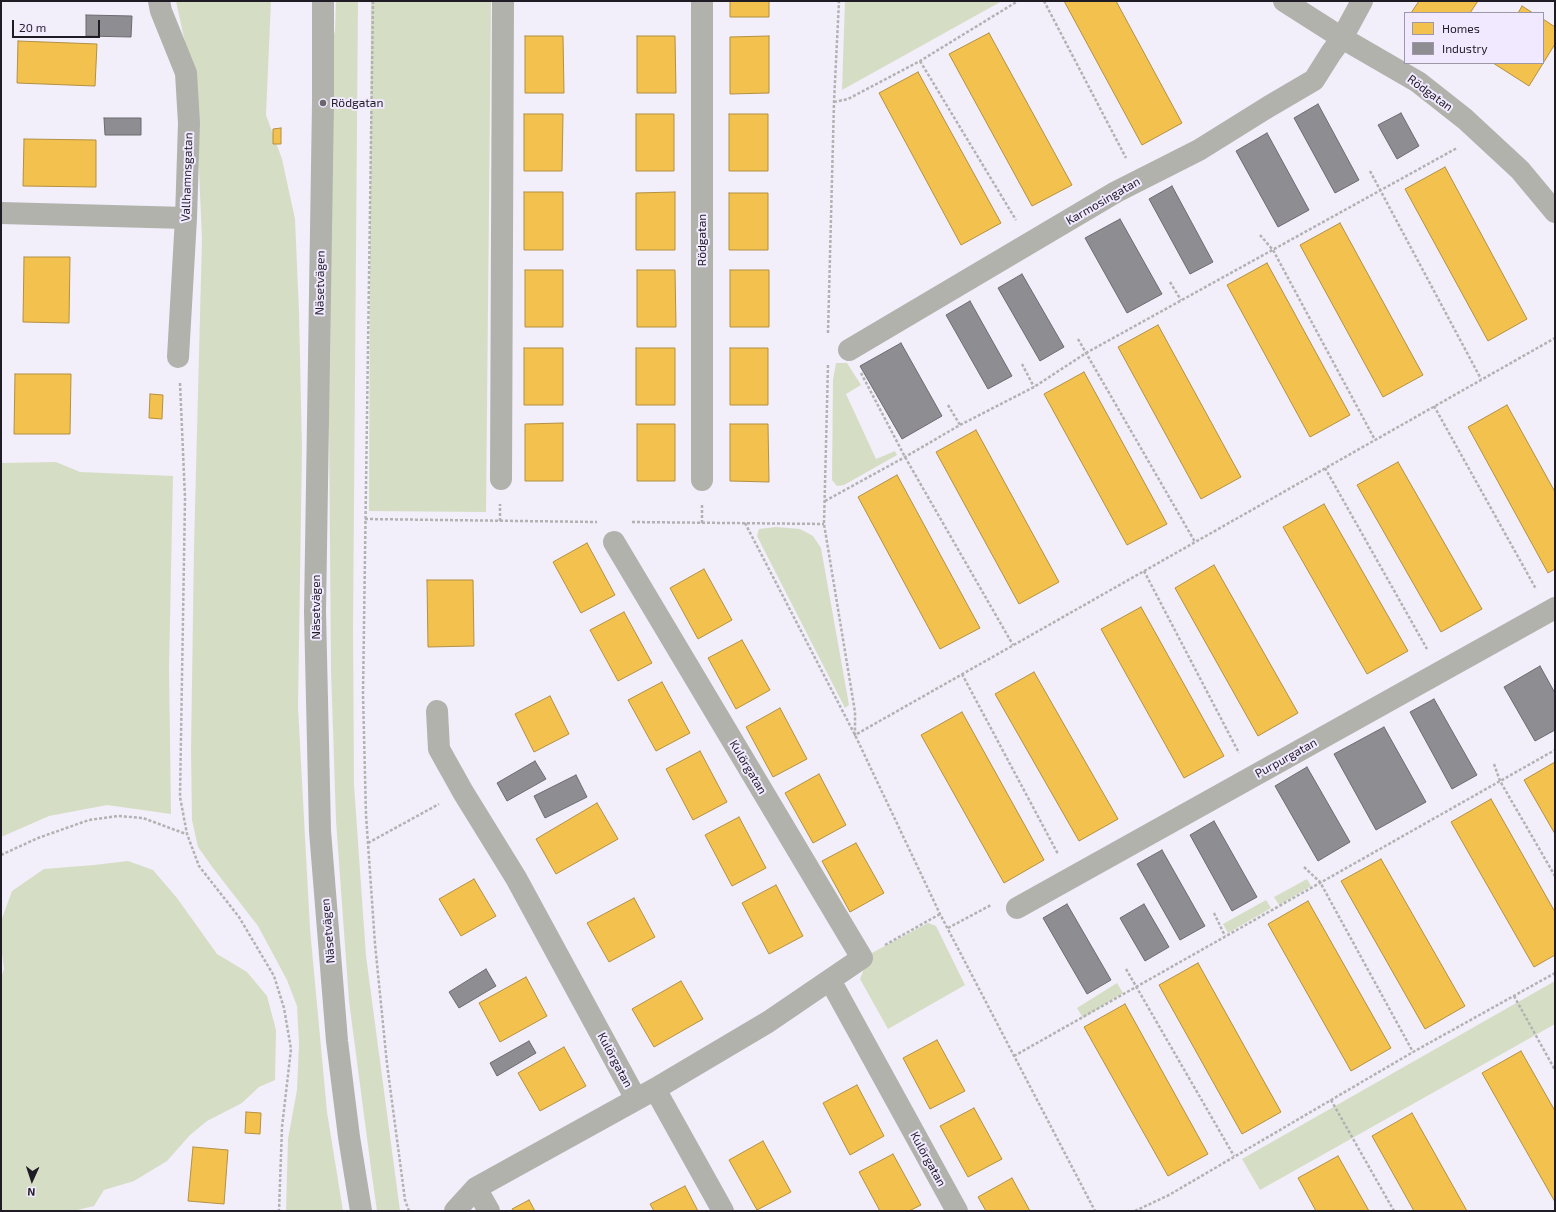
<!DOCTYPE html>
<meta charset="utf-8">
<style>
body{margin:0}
#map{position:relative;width:1556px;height:1212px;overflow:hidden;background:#f2eefa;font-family:"Exo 2",sans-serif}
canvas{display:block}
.frame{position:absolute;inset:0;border:2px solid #201c25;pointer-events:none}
.legend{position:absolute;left:1404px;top:12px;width:140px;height:52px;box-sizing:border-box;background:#f1e9ff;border:1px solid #9d97a8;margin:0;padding:5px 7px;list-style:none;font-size:12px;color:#201c25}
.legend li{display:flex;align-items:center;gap:8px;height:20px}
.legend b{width:20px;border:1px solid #9d97a8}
.north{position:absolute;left:12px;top:1160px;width:40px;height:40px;-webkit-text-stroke:3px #f1e9ff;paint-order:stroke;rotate:183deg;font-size:11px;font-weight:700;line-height:16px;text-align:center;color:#201c25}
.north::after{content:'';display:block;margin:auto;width:14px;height:18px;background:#201c25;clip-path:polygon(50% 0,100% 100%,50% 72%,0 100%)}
.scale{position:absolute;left:12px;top:20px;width:88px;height:18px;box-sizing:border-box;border:2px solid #201c25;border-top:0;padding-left:5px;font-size:12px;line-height:14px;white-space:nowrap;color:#201c25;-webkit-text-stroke:3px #f1e9ff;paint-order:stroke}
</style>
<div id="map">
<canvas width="1556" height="1212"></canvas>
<div class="frame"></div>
<ul class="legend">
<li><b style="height:11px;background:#f2c14e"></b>Homes</li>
<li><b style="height:11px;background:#8d8d92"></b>Industry</li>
</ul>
<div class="north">N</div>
<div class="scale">20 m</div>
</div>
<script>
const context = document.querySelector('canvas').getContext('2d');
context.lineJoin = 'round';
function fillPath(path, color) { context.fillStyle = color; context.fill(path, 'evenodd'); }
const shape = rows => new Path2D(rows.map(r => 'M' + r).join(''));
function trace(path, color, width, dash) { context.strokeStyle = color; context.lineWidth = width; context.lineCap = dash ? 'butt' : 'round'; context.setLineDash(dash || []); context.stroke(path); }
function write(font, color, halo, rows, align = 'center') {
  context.font = font + ' "Exo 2",sans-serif'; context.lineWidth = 4; context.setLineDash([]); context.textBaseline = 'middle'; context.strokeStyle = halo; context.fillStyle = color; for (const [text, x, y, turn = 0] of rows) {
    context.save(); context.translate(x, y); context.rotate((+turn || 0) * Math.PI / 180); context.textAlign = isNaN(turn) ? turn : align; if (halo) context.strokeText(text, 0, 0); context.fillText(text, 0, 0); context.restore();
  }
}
const green = shape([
 [176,1,271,1,266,115,282,159,295,219,299,312,302,449,298,707,310,929,327,1112,343,1211,286,1211,288,1139,297,1090,299,1044,297,1006,287,980,258,926,213,868,198,847,192,820,191,751,194,547,202,239,198,148,190,66],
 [336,1,358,1,353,628,354,785,366,956,400,1211,377,1211,372,1176,349,1001,336,821,331,670,326,58,335,31],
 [371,1,491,1,486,512,369,511],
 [845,1,1002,1,842,90],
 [836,363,847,363,861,385,846,394,876,459,895,451,897,455,844,485,837,486,832,480,833,380],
 [56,462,80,472,173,476,169,668,171,814,107,805,49,816,1,837,1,463],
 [776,527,800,529,813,536,821,548,849,705,845,708,757,536,759,529],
 [128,861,153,870,177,898,217,954,247,972,267,996,276,1030,275,1080,259,1087,242,1103,207,1121,190,1135,167,1161,134,1181,104,1190,94,1206,73,1211,1,1211,1,978,4,969,1,945,1,921,12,891,44,869,94,865],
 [1307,879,1311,886,1279,905,1274,897],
 [1266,900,1271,908,1228,933,1223,924],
 [928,923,936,926,965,985,888,1029,860,979,870,954],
 [1555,981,1555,1024,1260,1190,1242,1159],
 [1117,983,1123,993,1083,1018,1077,1008]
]);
const homes = shape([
 [730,1,769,1,769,17,730,17,730,1],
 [1064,1,1116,1,1182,123,1142,145,1064,1],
 [1419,1,1478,1,1470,13,1411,13,1419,1],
 [1522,6,1533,13,1518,13,1522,6],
 [1543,19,1555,27,1555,44,1529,86,1493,63,1543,63,1543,19],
 [989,33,1072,185,1032,206,949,54,989,33],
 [525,36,563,36,564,93,525,93,525,36],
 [637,36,675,36,676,93,637,93,637,36],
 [769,36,769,93,730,94,730,37,769,36],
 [18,41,97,44,95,86,17,83,18,41],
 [918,72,1001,223,961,245,879,93,918,72],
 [524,114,563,114,562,171,524,171,524,114],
 [636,114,674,114,674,171,636,171,636,114],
 [729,114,768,114,768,171,729,171,729,114],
 [281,128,281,144,273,144,273,129,281,128],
 [24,139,96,140,96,187,23,186,24,139],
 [1445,167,1527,319,1488,341,1405,189,1445,167],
 [524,192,563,192,563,250,524,250,524,192],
 [675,192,675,250,636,250,636,193,675,192],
 [729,193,768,193,768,250,729,250,729,193],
 [1340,223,1423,375,1383,397,1300,245,1340,223],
 [24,257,70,257,69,323,23,322,24,257],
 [1267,263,1350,415,1310,437,1227,285,1267,263],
 [525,270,563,270,563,327,525,327,525,270],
 [637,270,675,270,676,327,637,327,637,270],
 [730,270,769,270,769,327,730,327,730,270],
 [1158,325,1241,477,1201,499,1118,347,1158,325],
 [524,348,563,348,563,405,524,405,524,348],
 [636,348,675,348,675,405,636,405,636,348],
 [730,348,768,348,768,405,730,405,730,348],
 [1084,372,1167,524,1127,545,1044,394,1084,372],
 [15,374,71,374,70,434,14,434,15,374],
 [150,394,163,395,162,419,149,418,150,394],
 [1507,405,1555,492,1555,569,1548,573,1468,427,1507,405],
 [563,423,563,481,525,481,525,424,563,423],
 [637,424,675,424,675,481,637,481,637,424],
 [730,424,768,424,769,482,730,481,730,424],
 [976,430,1059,582,1019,604,936,452,976,430],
 [1398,462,1482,609,1441,632,1357,485,1398,462],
 [897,475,980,628,940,649,858,497,897,475],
 [1324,504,1408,651,1367,674,1283,527,1324,504],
 [587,543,615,595,581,613,553,562,587,543],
 [1214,565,1298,713,1258,736,1175,588,1214,565],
 [704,569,732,620,698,639,670,588,704,569],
 [427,580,473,580,474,646,428,647,427,580],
 [1141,607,1224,756,1184,778,1101,629,1141,607],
 [624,612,652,663,618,681,590,630,624,612],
 [742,640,770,690,736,709,708,658,742,640],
 [1034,672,1118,819,1079,841,995,694,1034,672],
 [662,682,690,733,656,751,628,700,662,682],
 [550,696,569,734,534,752,515,714,550,696],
 [780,708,807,759,773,777,746,727,780,708],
 [962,712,1044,860,1004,883,921,735,962,712],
 [700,751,727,802,693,820,666,769,700,751],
 [1555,762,1555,834,1524,780,1555,762],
 [819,774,846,825,813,843,785,793,819,774],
 [1491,799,1555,912,1555,955,1534,967,1451,822,1491,799],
 [597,803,618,839,556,874,536,839,597,803],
 [739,817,766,868,732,886,705,835,739,817],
 [856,843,884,893,850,912,822,861,856,843],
 [1381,859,1465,1006,1425,1029,1341,881,1381,859],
 [474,879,496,916,461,936,439,899,474,879],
 [776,885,803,936,769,954,742,903,776,885],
 [634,898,655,937,609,962,587,923,634,898],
 [1308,901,1391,1048,1351,1071,1268,924,1308,901],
 [1198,963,1281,1112,1242,1134,1159,985,1198,963],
 [526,977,547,1016,500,1042,479,1003,526,977],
 [681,981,703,1019,654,1047,632,1009,681,981],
 [1125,1004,1208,1154,1168,1176,1084,1027,1125,1004],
 [937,1040,965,1091,930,1109,903,1058,937,1040],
 [564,1047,586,1086,540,1111,518,1073,564,1047],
 [1521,1051,1555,1111,1555,1202,1482,1073,1521,1051],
 [857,1085,884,1136,850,1155,823,1103,857,1085],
 [974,1108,1002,1159,968,1177,940,1126,974,1108],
 [246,1112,261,1113,260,1134,245,1133,246,1112],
 [1412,1113,1467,1211,1414,1211,1372,1136,1412,1113],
 [763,1141,791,1192,757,1210,729,1160,763,1141],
 [193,1147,228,1150,224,1204,188,1201,193,1147],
 [893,1154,921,1205,909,1211,880,1211,859,1172,893,1154],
 [1338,1156,1369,1211,1316,1211,1298,1178,1338,1156],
 [1012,1178,1030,1211,986,1211,978,1197,1012,1178],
 [685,1186,698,1211,654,1211,650,1204,685,1186],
 [529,1200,535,1211,513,1211,512,1209,529,1200]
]);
const industry = shape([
 [86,15,132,16,131,37,86,36,86,15],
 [1318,104,1359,180,1335,193,1294,118,1318,104],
 [1401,113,1419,146,1397,159,1378,125,1401,113],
 [104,118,141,118,141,135,105,135,104,118],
 [1267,133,1309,210,1278,227,1236,151,1267,133],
 [1172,186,1213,262,1190,274,1149,199,1172,186],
 [1120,219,1162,294,1127,313,1085,238,1120,219],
 [1022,274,1064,347,1040,361,998,288,1022,274],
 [970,301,1012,376,988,389,946,315,970,301],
 [901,343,942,416,902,439,860,366,901,343],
 [1540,666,1555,693,1555,730,1535,741,1504,687,1540,666],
 [1434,699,1477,775,1452,789,1410,712,1434,699],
 [1384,727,1426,802,1376,830,1334,754,1384,727],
 [535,761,546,779,507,801,497,783,535,761],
 [1307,767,1350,842,1318,861,1275,786,1307,767],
 [576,775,587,797,545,818,534,796,576,775],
 [1214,821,1257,897,1232,911,1190,835,1214,821],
 [1162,850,1205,926,1180,940,1137,864,1162,850],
 [1067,904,1111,980,1087,994,1043,918,1067,904],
 [1144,904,1169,947,1145,961,1120,918,1144,904],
 [486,969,496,986,459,1008,449,992,486,969],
 [529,1041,536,1053,497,1076,490,1063,529,1041]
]);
const path = shape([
 [373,1,363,694,366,815,375,944,387,1064,405,1200,409,1211],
 [1044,1,1126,158],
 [920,61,1016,220],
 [834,102,848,99,920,61,1018,1],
 [1370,171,1481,379],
 [1260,235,1273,250,1375,440],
 [1170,282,1181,300],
 [828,333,834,102,839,1],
 [1078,339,1195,542],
 [1022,364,1034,387],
 [828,365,824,524,855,712,855,735,1555,338],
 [861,373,905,457,1013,645],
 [180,383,185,498,180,797,187,834,199,866,239,917,274,976,284,1008,291,1049,282,1127,279,1211],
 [948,405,960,425],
 [1434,406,1536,589],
 [1325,468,1427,649],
 [825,501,905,457,960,425,1034,387,1086,353,1457,148],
 [702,505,702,523],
 [365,519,597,522],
 [500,521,500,504],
 [632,522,824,524],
 [745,523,855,735,940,914,1095,1211],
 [1144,571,1239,753],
 [962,674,1058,854],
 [1494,764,1500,781,1555,876],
 [368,843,439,804],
 [1,855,38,838,89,820,118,816,143,818,186,834],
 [1304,867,1320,882,1413,1052],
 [1214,913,1225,936],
 [948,928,991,905],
 [885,945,940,914],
 [1126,969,1234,1156],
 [1514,996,1555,1070],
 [1014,1056,1555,750],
 [1331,1100,1394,1211],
 [1135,1211,1169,1195,1413,1052,1555,973]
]);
const minor = shape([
 [159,1,161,11,186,73,189,123,186,218,178,357],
 [323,1,323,103,315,612,320,831,337,1041,349,1137,361,1211],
 [702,1,702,480],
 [1284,1,1342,38,1418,82,1465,119,1520,170,1555,212],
 [1,213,186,218],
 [849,350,1116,192,1199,150,1268,107,1314,80,1331,53,1342,38,1362,1],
 [501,479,503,1],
 [437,711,439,749,463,792,516,878,636,1099],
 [1017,908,1555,608],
 [830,980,957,1211],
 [655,1089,723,1211],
 [476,1188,489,1211],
 [455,1211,476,1188,655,1089,768,1022,862,958,614,542]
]);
const markers = [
 [323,103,4,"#6a6670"]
];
const streetNames = [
 ["Rödgatan",1430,93,36],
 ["Vallhamnsgatan",187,177,-88],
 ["Karmosingatan",1103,201,-30],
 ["Rödgatan",702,240,-90],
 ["Näsetvägen",320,283,-89],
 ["Näsetvägen",316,607,-90],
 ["Purpurgatan",1286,758,-29],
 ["Kulörgatan",748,767,59],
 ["Näsetvägen",328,931,-95],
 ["Kulörgatan",615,1060,62],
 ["Kulörgatan",928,1159,61]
];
const poiNames = [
 ["Rödgatan",331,103]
];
fillPath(green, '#d5dec4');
fillPath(homes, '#f2c14e');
trace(homes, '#b39042', 1);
fillPath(industry, '#8d8d92');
trace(industry, '#6c6b71', 1);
trace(path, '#b3b2b3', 2.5, [3, 2]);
trace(minor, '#b1b2ac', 22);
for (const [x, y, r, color] of markers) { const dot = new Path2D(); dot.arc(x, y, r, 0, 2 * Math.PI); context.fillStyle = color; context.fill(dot); trace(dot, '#f1e9ff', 1.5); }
write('12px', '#201c25', '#f1e9ff', streetNames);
write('12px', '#201c25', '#f1e9ff', poiNames, 'left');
</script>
